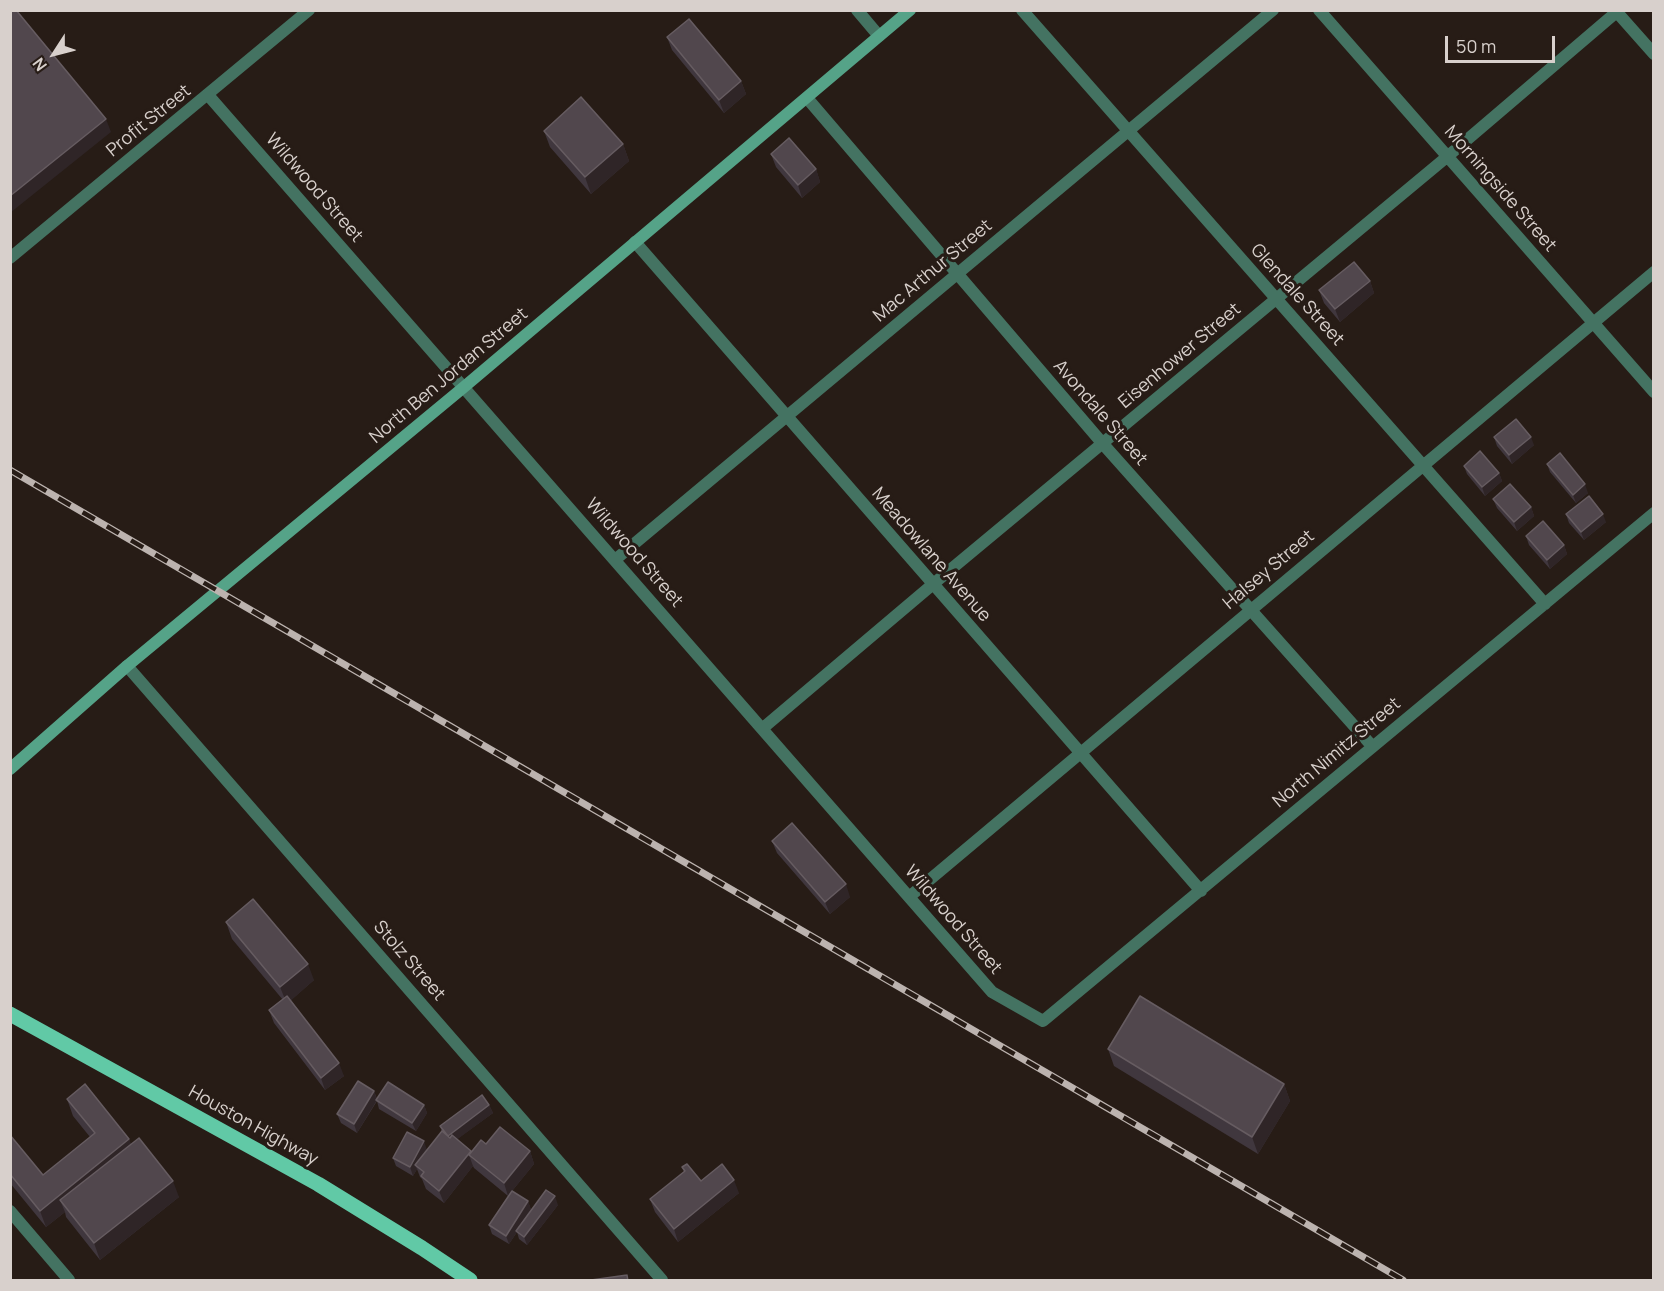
<!DOCTYPE html>
<style>
body{margin:0}
#map{position:relative;width:1664px;height:1291px;overflow:hidden;background:#271c16;font-family:Manrope,sans-serif}
canvas{display:block}
.frame{position:absolute;inset:0;border:12px solid #d8d0cc;pointer-events:none}
.north{position:absolute;left:24px;top:24px;width:60px;height:60px;-webkit-text-stroke:4px #271c16;paint-order:stroke;rotate:234deg;font-size:16px;font-weight:700;line-height:24px;text-align:center;color:#d8d0cc}
.north::after{content:'';display:block;margin:auto;width:21px;height:27px;background:#d8d0cc;clip-path:polygon(50% 0,100% 100%,50% 72%,0 100%)}
.scale{position:absolute;left:1445px;top:36px;width:110px;height:27px;box-sizing:border-box;border:3px solid #d8d0cc;border-top:0;padding-left:8px;font-size:18px;line-height:21px;white-space:nowrap;color:#d8d0cc;-webkit-text-stroke:4px #271c16;paint-order:stroke}
</style>
<div id="map">
<canvas width="1664" height="1291"></canvas>
<div class="frame"></div>
<div class="north">N</div>
<div class="scale">50 m</div>
</div>
<script>
const context = document.querySelector('canvas').getContext('2d');
context.lineJoin = 'round';
const shape = rows => new Path2D(rows.map(r => 'M' + r).join(''));
function trace(path, color, width, dash) { context.strokeStyle = color; context.lineWidth = width; context.lineCap = dash ? 'butt' : 'round'; context.setLineDash(dash || []); context.stroke(path); }
function fillPath(path, color) { context.fillStyle = color; context.fill(path, 'evenodd'); }
function write(font, color, halo, rows, align = 'center') {
  context.font = font + ' Manrope,sans-serif'; context.lineWidth = 6; context.setLineDash([]); context.textBaseline = 'middle'; context.strokeStyle = halo; context.fillStyle = color; for (const [text, x, y, turn = 0] of rows) {
    context.save(); context.translate(x, y); context.rotate((+turn || 0) * Math.PI / 180); context.textAlign = isNaN(turn) ? turn : align; if (halo) context.strokeText(text, 0, 0); context.fillText(text, 0, 0); context.restore();
  }
}
const street = shape([
 [857,10,879,36],
 [1022,10,1545,604],
 [1319,10,1654,392],
 [1615,10,1654,54],
 [208,95,992,992,1043,1021,1654,513],
 [807,98,1103,444,1372,746],
 [635,242,1201,891],
 [10,258,309,10],
 [616,559,1273,10],
 [127,666,662,1280],
 [763,728,932,585,1448,156,1619,10],
 [909,897,1654,272],
 [10,1211,69,1280]
]);
const secondary = shape([
 [10,769,127,666,464,387,910,10]
]);
const primary = shape([
 [10,1014,318,1184,422,1248,470,1280]
]);
const rail = shape([
 [10,470,1403,1280]
]);
const wall = shape([
 [667,37,741,81,746,94,724,113,672,50],
 [544,131,623,144,629,161,591,194,550,147],
 [771,154,816,169,820,182,802,198,776,167],
 [1370,281,1374,293,1340,322,1324,303,1319,290],
 [1494,437,1534,445,1512,464,1497,446],
 [1547,464,1588,493,1576,503,1550,472],
 [1464,466,1499,473,1502,481,1485,496,1467,474],
 [1493,499,1531,507,1534,516,1517,531,1497,508],
 [1566,514,1606,522,1584,540,1569,523],
 [1526,536,1564,545,1567,554,1550,569,1529,545],
 [772,841,850,897,830,914,777,853],
 [226,922,314,980,291,1000,344,1076,325,1090,274,1023,269,1010,283,1000,232,939],
 [1108,1049,1284,1084,1290,1101,1258,1154,1114,1066],
 [374,1091,377,1099,424,1105,427,1113,416,1131,379,1109,377,1101,357,1133,341,1123,337,1114],
 [67,1099,129,1139,131,1145,179,1197,100,1260,66,1217,65,1212,46,1227,10,1183,10,1135,43,1175,90,1137,73,1116],
 [489,1105,493,1113,457,1139,472,1152,486,1144,530,1151,534,1164,512,1191,528,1201,531,1210,558,1205,527,1245,519,1239,517,1232,509,1244,492,1234,489,1225,508,1196,474,1168,473,1166,444,1203,426,1189,422,1179,420,1177,417,1169,413,1176,396,1166,393,1158,427,1150,442,1132,440,1126],
 [682,1167,701,1181,739,1193,678,1242,655,1212,650,1199,684,1172]
]);
const shadedWall = shape([
 [741,81,746,94,724,113,719,100],
 [106,119,111,132,10,213,10,196],
 [623,144,629,161,591,194,585,177],
 [816,169,820,182,802,198,798,185],
 [1370,281,1374,293,1340,322,1335,309],
 [1531,437,1534,445,1512,464,1509,455],
 [1499,473,1502,481,1485,496,1482,487],
 [1585,484,1588,493,1576,503,1573,495],
 [1531,507,1534,516,1517,531,1514,522],
 [1603,514,1606,522,1584,540,1581,532],
 [1564,545,1567,554,1550,569,1547,560],
 [846,884,850,897,830,914,825,902],
 [308,964,314,980,287,1004,280,987],
 [339,1063,344,1076,325,1090,321,1078],
 [1284,1084,1290,1101,1258,1154,1252,1137],
 [374,1091,377,1100,357,1133,354,1124],
 [424,1105,427,1113,416,1131,412,1123],
 [489,1105,493,1113,451,1144,448,1136],
 [129,1139,135,1156,60,1200,65,1212,46,1227,40,1211],
 [424,1141,427,1150,415,1165,417,1169,413,1176,410,1167],
 [471,1151,474,1160,469,1155,473,1166,444,1203,439,1191],
 [530,1151,534,1164,508,1196,504,1183],
 [734,1180,739,1193,678,1242,674,1229],
 [173,1181,179,1197,100,1260,94,1243],
 [555,1196,558,1205,527,1245,524,1237],
 [528,1201,531,1210,516,1231,517,1232,509,1244,506,1236]
]);
const building = shape([
 [10,10,16,10,106,119,10,196,10,10],
 [689,19,741,81,719,100,667,37,689,19],
 [581,97,623,144,585,177,544,131,581,97],
 [789,138,816,169,798,185,771,154,789,138],
 [1354,262,1370,281,1335,309,1319,290,1354,262],
 [1516,419,1531,437,1509,455,1494,437,1516,419],
 [1480,451,1499,473,1482,487,1464,466,1480,451],
 [1560,453,1585,484,1573,495,1547,464,1560,453],
 [1510,484,1531,507,1514,522,1493,499,1510,484],
 [1589,496,1603,514,1581,532,1566,514,1589,496],
 [1543,521,1564,545,1547,560,1526,536,1543,521],
 [792,823,846,884,825,902,772,841,792,823],
 [253,899,308,964,280,987,226,922,253,899],
 [287,996,339,1063,321,1078,269,1010,287,996],
 [1140,996,1284,1084,1252,1137,1108,1049,1140,996],
 [358,1081,374,1091,354,1124,337,1114,358,1081],
 [388,1082,424,1105,412,1123,376,1100,388,1082],
 [85,1084,129,1139,40,1211,10,1174,10,1135,43,1175,95,1133,67,1099,85,1084],
 [482,1095,489,1105,448,1136,440,1126,482,1095],
 [500,1127,530,1151,504,1183,469,1155,481,1140,486,1144,500,1127],
 [442,1131,450,1138,452,1135,471,1151,439,1191,421,1176,424,1172,415,1165,442,1131],
 [407,1132,424,1141,410,1167,393,1158,407,1132],
 [139,1138,173,1181,94,1243,60,1200,139,1138],
 [687,1164,701,1181,722,1164,734,1180,674,1229,650,1199,685,1171,682,1167,687,1164],
 [546,1190,555,1196,524,1237,516,1231,546,1190],
 [512,1191,528,1201,506,1236,489,1225,512,1191],
 [627,1275,628,1281,584,1281,627,1275]
]);
const streetNames = [
 ["Profit Street",149,121,-39],
 ["Wildwood Street",314,188,49],
 ["Morningside Street",1500,189,49],
 ["Mac Arthur Street",933,271,-40],
 ["Glendale Street",1297,295,48],
 ["Eisenhower Street",1180,356,-40],
 ["North Ben Jordan Street",449,376,-40],
 ["Avondale Street",1100,413,49],
 ["Wildwood Street",634,553,49],
 ["Meadowlane Avenue",931,555,49],
 ["Halsey Street",1269,570,-40],
 ["North Nimitz Street",1337,753,-40],
 ["Wildwood Street",953,920,49],
 ["Stolz Street",409,961,49],
 ["Houston Highway",253,1126,29]
];
trace(street, '#447362', 12);
trace(secondary, '#55a388', 12);
trace(primary, '#61c9a6', 15);
trace(rail, '#bcb3af', 7);
trace(rail, '#271c16', 4.5, [14]);
fillPath(wall, '#40373e');
fillPath(shadedWall, '#2f2527');
fillPath(building, '#51474d');
trace(building, '#665c61', 1.5);
write('18px', '#d8d0cc', '#271c16', streetNames);
</script>
